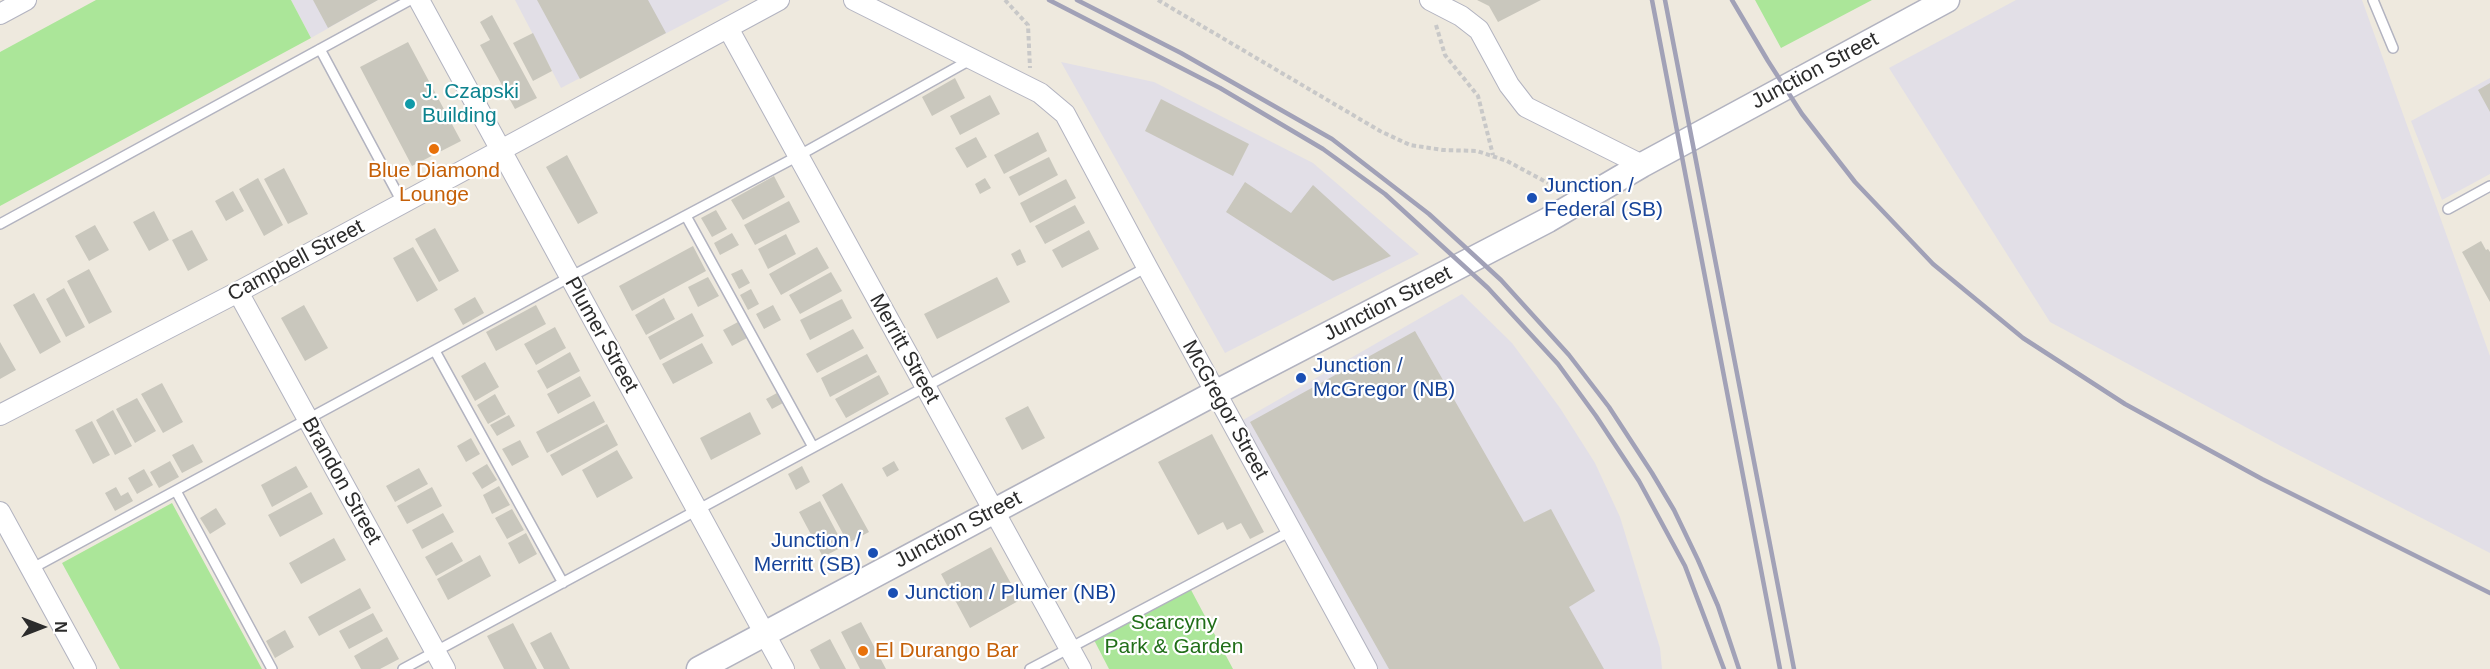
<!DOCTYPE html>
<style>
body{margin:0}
#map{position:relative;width:2490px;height:669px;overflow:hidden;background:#eee9de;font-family:Helvetica,sans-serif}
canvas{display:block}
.north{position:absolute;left:12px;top:597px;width:60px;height:60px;-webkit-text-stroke:4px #fff;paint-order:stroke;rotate:90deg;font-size:16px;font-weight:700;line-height:24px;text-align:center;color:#2c2c2c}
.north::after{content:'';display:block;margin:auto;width:21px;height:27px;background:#2c2c2c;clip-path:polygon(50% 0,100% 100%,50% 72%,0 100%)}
</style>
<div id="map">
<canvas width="2490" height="669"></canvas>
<div class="north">N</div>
</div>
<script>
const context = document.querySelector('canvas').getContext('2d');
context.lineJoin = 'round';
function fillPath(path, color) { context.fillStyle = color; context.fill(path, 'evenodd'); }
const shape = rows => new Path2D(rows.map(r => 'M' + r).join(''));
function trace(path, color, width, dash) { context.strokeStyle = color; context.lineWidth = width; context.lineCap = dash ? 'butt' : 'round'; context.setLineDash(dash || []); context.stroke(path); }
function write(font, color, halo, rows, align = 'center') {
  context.font = font + ' Helvetica,sans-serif'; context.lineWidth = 4.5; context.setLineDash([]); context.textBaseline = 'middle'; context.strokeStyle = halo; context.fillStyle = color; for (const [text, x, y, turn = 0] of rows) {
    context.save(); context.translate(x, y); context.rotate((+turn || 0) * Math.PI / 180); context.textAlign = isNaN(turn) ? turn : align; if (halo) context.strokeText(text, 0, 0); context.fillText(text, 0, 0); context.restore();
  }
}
const industrial = shape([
 [291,0,378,0,311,38],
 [515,0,730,0,561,88],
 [2016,0,2362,0,2490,356,2490,553,2279,445,2050,322,1889,68],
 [1061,62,1154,82,1313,163,1419,254,1225,353],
 [2490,78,2490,174,2442,200,2411,121],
 [1462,294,1512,343,1560,408,1595,463,1620,517,1660,648,1662,669,1376,669,1243,420]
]);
const green = shape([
 [96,0,291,0,311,38,0,206,0,52],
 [1755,0,1872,0,1781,48],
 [172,503,262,669,120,669,62,563],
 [1190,588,1233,669,1109,669,1094,640]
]);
const building = shape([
 [313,0,378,0,328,28],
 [537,0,648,0,666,33,580,79],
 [1477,0,1541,0,1498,22,1489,6],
 [492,15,537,98,515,109,480,45,490,40,480,22],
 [533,33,552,71,533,81,513,43],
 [408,42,461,141,412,166,360,67],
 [955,78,965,98,932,116,922,97],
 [2490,83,2490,112,2478,90],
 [990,95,1000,114,960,135,950,116],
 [1161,99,1249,144,1233,176,1145,131],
 [1038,132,1047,151,1004,174,994,155],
 [976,137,987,157,967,168,955,148],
 [567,155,598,213,578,224,546,167],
 [1049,157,1058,175,1019,196,1009,177],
 [284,168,308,214,288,224,264,179],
 [774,176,785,197,743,220,731,200],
 [258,178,283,225,264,236,239,189],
 [985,178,991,188,980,194,975,184],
 [1066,179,1076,198,1030,223,1020,203],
 [1245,182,1291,213,1313,185,1391,256,1333,281,1226,212],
 [233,191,244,211,226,221,215,201],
 [789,201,800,222,755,245,744,225],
 [1075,205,1085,223,1045,244,1035,226],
 [716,210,727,229,712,237,701,218],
 [154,211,169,240,149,251,133,222],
 [95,225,109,250,89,261,75,236],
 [435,228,459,271,439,282,415,239],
 [192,230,208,260,188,271,172,240],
 [1089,230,1099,249,1062,268,1052,250],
 [732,233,739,245,720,255,714,243],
 [786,234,796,254,768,269,758,249],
 [2481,241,2486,250,2488,249,2490,252,2490,302,2462,252],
 [693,246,706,271,632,311,619,286],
 [413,247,438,290,417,302,393,258],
 [817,247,829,268,781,295,769,274],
 [1020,249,1026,262,1017,266,1011,254],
 [89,269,112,312,89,324,67,281],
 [742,269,750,283,739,289,731,274],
 [831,272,842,291,800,314,789,295],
 [708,277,719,296,698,307,688,287],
 [997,277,1010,302,937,339,924,314],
 [64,288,85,327,66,337,46,299],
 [751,289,759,304,748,310,740,295],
 [34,293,61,342,40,354,13,305],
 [475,297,484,313,463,325,454,309],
 [664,298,675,319,646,335,635,315],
 [842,299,852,318,810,340,800,320],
 [304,305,328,348,305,361,281,318],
 [536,305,546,324,496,351,486,332],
 [773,305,781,320,764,329,756,314],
 [692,313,704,336,660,360,648,337],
 [738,322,747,338,732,346,723,330],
 [555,327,566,348,536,365,524,344],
 [853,329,864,348,817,373,806,354],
 [1415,331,1524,522,1551,509,1595,591,1569,607,1604,669,1389,669,1250,422],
 [0,342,16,370,0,379],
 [702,343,713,363,673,384,662,364],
 [570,352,580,371,547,389,537,371],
 [867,354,877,372,830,397,821,378],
 [485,362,499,387,475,401,461,376],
 [879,375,889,394,846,418,835,399],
 [580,376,591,396,558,414,547,394],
 [162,383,183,422,163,433,141,394],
 [777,393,783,403,772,409,766,399],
 [495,394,506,414,488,424,477,405],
 [137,398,156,431,135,443,116,409],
 [594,401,605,422,547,453,536,432],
 [1028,406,1045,438,1022,450,1005,418],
 [113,410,132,446,115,455,96,420],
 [750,412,761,434,711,460,700,438],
 [509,415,515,426,497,436,490,425],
 [92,421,110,455,93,464,75,430],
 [607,424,618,445,562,476,550,455],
 [1212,434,1264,532,1250,539,1241,523,1227,530,1223,522,1198,535,1158,462],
 [471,438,480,454,466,462,457,446],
 [520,440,529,457,512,466,502,449],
 [193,444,203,462,182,473,172,455],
 [617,450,633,478,597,498,582,470],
 [170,461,179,477,159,488,150,472],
 [894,461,899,470,887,477,882,468],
 [487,464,497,480,482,489,472,473],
 [296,466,308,487,272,507,261,485],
 [802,466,810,482,796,490,788,474],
 [419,468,428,484,395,502,386,486],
 [144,469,153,485,137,494,128,478],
 [842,483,869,532,848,543,822,495],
 [499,486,510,505,492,514,483,495],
 [116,487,121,496,128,492,133,501,115,511,105,493],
 [432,487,442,506,407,524,397,506],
 [311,492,323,514,280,537,268,515],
 [820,501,844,546,823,557,799,512],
 [216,508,226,524,210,534,200,518],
 [512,509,524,530,507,539,495,518],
 [443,513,454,532,422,549,412,530],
 [526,533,537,554,519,564,508,543],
 [334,538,346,560,301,584,289,563],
 [452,542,463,561,436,576,425,557],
 [991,547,1020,600,970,628,941,574],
 [480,555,491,576,448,600,437,579],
 [360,588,371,608,319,636,308,617],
 [373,613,383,631,349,649,339,631],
 [861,622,886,669,860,669,841,632],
 [513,623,537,669,504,669,487,636],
 [285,630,294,647,275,658,266,641],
 [551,632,570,669,544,669,530,643],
 [387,637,399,659,380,669,361,669,354,656],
 [830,639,846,669,820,669,810,650]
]);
const path = shape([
 [1005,0,1028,25,1030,68],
 [1158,0,1380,131,1410,145,1443,150,1477,151,1507,161,1548,183],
 [1436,25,1445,55,1478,96,1493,155]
]);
const service = shape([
 [2373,0,2393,48],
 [320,49,403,204],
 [2448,209,2490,186],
 [686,216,813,447],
 [0,224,410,0],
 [435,351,563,583],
 [176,491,272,669],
 [31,569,570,277,798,156,970,60],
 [403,669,1147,267],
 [1030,669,1291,531]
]);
const minor = shape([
 [419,0,784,669],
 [854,0,1040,93,1065,114,1147,267,1367,669],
 [1430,0,1461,16,1479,30,1509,85,1526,107,1642,165],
 [0,14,26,0],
 [728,28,1081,669],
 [238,292,445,669],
 [0,415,238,292,779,0],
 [0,512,86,669]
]);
const tertiary = shape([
 [699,669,1215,393,1548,220,1642,165,1947,0]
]);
const rail = shape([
 [1049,0,1220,88,1323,149,1385,194,1488,288,1558,364,1596,416,1639,481,1685,566,1724,669],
 [1077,0,1181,53,1332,139,1429,214,1501,280,1569,355,1609,407,1652,473,1674,510,1698,560,1718,606,1739,669],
 [1652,0,1780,669],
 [1665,0,1794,669],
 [1732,0,1768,61,1802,114,1855,182,1933,264,2023,338,2125,404,2262,479,2490,593]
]);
const markers = [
 [410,104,6,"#0f9aa8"],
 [434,149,6,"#e8710a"],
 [1532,198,6,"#1a4fb4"],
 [1301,378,6,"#1a4fb4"],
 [873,553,6,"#1a4fb4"],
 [893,593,6,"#1a4fb4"],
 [863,651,6,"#e8710a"]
];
const streetNames = [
 ["Junction Street",1815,71,-28],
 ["Campbell Street",296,261,-28],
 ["Junction Street",1388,304,-27],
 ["Plumer Street",601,335,61],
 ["Merritt Street",904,349,61],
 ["McGregor Street",1225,410,61],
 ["Brandon Street",341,481,61],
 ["Junction Street",958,530,-28]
];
const cultureNames = [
 ["J. Czapski",422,92],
 ["Building",422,116]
];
const foodNames = [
 ["Blue Diamond",434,171],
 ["Lounge",434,195],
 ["El Durango Bar",875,651,"left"]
];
const transitNames = [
 ["Junction /",1544,186],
 ["Federal (SB)",1544,210],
 ["Junction /",1313,366],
 ["McGregor (NB)",1313,390],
 ["Junction /",861,541,"right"],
 ["Merritt (SB)",861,565,"right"],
 ["Junction / Plumer (NB)",905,593]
];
const parkNames = [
 ["Scarcyny",1174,623],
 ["Park & Garden",1174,647]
];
fillPath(industrial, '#e2dfe7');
fillPath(green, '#abe699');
fillPath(building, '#c9c7bd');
trace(service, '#b2b3c0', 12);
trace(minor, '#b2b3c0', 22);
trace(tertiary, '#b2b3c0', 27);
trace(path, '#c8c8c8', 4, [4.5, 3]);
trace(service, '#fff', 9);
trace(minor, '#fff', 20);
trace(tertiary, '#fff', 24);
trace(rail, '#a1a1b7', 4.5);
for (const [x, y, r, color] of markers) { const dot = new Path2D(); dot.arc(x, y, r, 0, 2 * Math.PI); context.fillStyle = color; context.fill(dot); trace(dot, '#fff', 2); }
write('21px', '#2c2c2c', '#fff', streetNames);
write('21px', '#0d838f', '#fff', cultureNames, 'left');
write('21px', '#c56008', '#fff', foodNames);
write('21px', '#164399', '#fff', transitNames, 'left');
write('21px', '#206e18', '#fff', parkNames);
</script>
